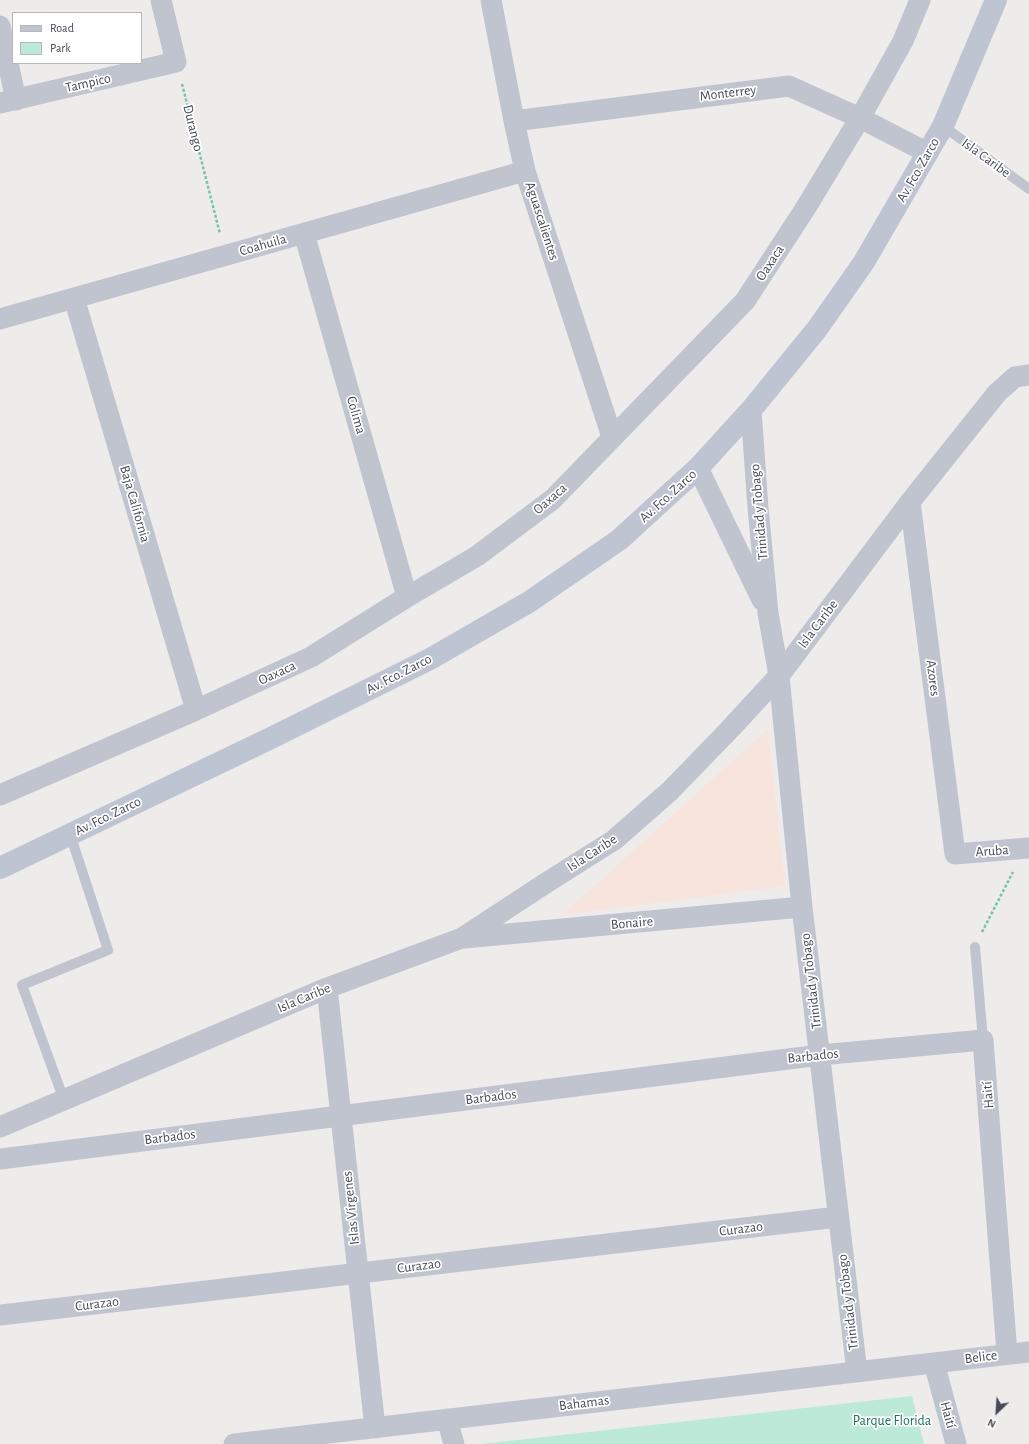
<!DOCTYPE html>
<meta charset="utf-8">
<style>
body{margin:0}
#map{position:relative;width:1029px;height:1444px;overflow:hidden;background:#eeeceb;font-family:"Alegreya Sans",sans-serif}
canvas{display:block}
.legend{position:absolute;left:12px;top:12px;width:130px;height:52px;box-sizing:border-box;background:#fff;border:1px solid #b5b7bb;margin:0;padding:5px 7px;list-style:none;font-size:12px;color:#454a56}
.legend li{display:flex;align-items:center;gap:8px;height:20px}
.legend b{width:20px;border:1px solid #b5b7bb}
.north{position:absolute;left:977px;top:1392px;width:40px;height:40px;-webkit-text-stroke:3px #fff;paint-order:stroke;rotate:205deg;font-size:11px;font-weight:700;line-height:16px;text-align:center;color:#454a56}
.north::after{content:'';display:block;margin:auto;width:14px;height:18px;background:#454a56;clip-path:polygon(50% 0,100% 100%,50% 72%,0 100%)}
</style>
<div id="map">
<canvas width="1029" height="1444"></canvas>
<ul class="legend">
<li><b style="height:5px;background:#bfc4d3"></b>Road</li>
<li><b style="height:11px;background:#bce9d8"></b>Park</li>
</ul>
<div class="north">N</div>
</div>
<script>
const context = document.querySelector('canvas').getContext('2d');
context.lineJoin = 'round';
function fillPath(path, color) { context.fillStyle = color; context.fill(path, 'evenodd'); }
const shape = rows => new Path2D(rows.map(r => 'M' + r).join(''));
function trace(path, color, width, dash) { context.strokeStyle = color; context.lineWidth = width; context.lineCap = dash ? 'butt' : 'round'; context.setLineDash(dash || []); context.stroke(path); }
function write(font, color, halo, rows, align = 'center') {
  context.font = font + ' "Alegreya Sans",sans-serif'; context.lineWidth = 3.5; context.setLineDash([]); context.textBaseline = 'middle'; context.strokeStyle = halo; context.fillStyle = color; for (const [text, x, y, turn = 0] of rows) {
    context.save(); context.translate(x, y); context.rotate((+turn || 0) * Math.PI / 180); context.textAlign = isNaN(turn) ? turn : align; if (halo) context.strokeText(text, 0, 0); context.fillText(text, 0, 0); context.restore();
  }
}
const medical = shape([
 [768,729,785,886,562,915]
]);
const green = shape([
 [912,1396,924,1444,481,1444]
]);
const path = shape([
 [182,84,220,234],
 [982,932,1013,872]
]);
const lane = shape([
 [943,126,1029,189],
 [975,947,983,1040],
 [64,1100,22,985,108,950,70,834]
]);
const street = shape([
 [491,0,514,121,525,171,612,437],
 [0,26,16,100],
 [0,103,176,62,161,0],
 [514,121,789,86,860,118,928,153],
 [304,233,407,597],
 [74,298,196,710],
 [0,319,525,171],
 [751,410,758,508,768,613,779,676,802,907,857,1372],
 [698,468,762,600],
 [910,502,955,854,1029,848],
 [0,795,196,710,311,657,407,597,477,556,553,499,745,301,805,209,860,118,903,41,920,0],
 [464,938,802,907],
 [327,988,375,1428],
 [0,1127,327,988,462,938,546,883,614,840,670,791,730,729,779,676,910,502,997,393,1015,377,1029,375],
 [0,1159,820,1055,983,1040,1007,1354],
 [0,1315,838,1217],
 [934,1363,956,1444],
 [447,1419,454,1444],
 [234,1444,1029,1352]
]);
const secondary = shape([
 [0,868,269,739,430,659,529,602,619,540,698,468,751,410,817,329,864,262,943,126,996,0]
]);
const streetNames = [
 ["Tampico",88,83,-13],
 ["Monterrey",728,93,-7],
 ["Durango",193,128,76],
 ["Isla Caribe",986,158,36],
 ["Av. Fco. Zarco",918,170,-60],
 ["Aguascalientes",542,221,72],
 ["Coahuila",263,245,-16],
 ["Oaxaca",770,263,-57],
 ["Colima",356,415,74],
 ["Av. Fco. Zarco",668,496,-42],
 ["Oaxaca",550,499,-41],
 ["Baja California",135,504,74],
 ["Trinidad y Tobago",759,512,-95],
 ["Isla Caribe",818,624,-53],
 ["Oaxaca",277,673,-25],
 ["Av. Fco. Zarco",399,674,-27],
 ["Azores",933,678,83],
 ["Av. Fco. Zarco",108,816,-26],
 ["Aruba",992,851,-4],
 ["Isla Caribe",592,853,-33],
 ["Bonaire",632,923,-5],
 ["Trinidad y Tobago",811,981,-97],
 ["Isla Caribe",304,998,-23],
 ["Barbados",813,1056,-6],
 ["Haití",988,1095,-94],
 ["Barbados",491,1097,-7],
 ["Barbados",170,1137,-7],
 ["Islas Vírgenes",351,1208,-96],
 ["Curazao",741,1229,-7],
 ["Curazao",419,1266,-7],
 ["Trinidad y Tobago",848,1302,-97],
 ["Curazao",97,1304,-7],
 ["Belice",981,1357,-7],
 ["Bahamas",584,1403,-7],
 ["Haití",948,1415,75]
];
const parkNames = [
 ["Parque Florida",892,1421]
];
fillPath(medical, '#f7e4dc');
fillPath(green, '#bce9d8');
trace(path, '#77c3af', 2.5, [3, 2]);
trace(lane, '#bfc4cf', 10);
trace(street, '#bfc4cf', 21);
trace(secondary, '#bfc4d3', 22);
write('14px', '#454a56', '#fff', streetNames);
write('14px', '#1e705a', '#fff', parkNames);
</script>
